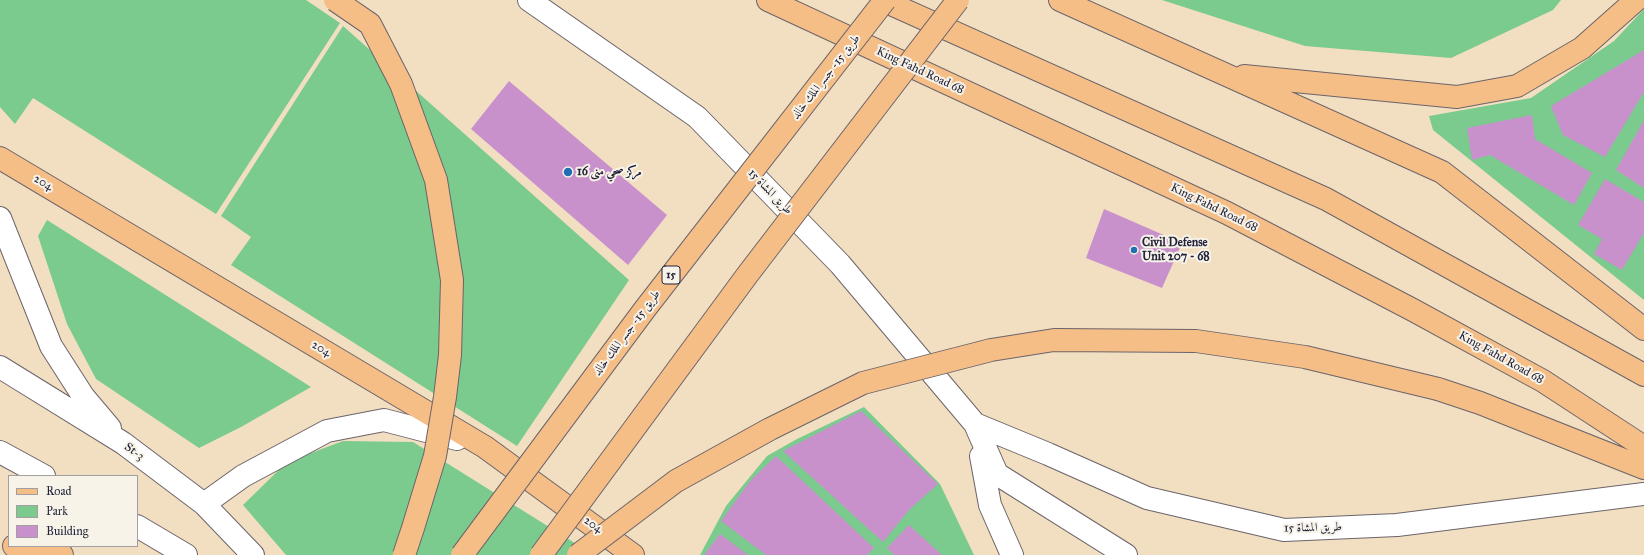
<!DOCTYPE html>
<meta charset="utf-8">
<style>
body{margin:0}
#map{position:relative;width:1644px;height:555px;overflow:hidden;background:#f2dfc1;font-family:"IM FELL Great Primer",serif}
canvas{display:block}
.legend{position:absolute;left:8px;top:475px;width:130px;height:72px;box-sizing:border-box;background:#f7f3e8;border:1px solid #a29fa3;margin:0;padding:5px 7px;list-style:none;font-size:12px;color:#22223b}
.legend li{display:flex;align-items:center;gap:8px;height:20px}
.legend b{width:20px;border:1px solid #a29fa3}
</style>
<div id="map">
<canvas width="1644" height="555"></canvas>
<ul class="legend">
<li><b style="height:5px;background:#f6be87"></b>Road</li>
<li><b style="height:11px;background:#7acb8d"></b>Park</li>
<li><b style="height:11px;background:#c991cc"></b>Building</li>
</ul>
</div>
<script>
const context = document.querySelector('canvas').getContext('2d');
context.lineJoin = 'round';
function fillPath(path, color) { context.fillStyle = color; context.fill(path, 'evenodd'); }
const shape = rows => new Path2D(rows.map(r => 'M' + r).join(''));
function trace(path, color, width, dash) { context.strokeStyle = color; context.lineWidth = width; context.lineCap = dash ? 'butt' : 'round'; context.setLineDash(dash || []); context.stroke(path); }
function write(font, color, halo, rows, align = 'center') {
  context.font = font + ' "IM FELL Great Primer",Amiri,serif'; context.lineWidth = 4; context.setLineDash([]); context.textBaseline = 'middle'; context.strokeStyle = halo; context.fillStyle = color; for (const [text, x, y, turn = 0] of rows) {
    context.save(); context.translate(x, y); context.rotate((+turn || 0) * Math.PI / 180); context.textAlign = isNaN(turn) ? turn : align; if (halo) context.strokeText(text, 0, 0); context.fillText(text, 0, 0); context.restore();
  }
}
const green = shape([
 [0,0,306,0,340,23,216,214,33,98,15,124,0,107],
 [1162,0,1561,0,1553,10,1451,58,1305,46],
 [1644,9,1644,300,1433,130,1429,116,1531,98,1614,41],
 [343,26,629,280,517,446,231,265,251,237,221,216],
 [47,220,311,387,241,427,199,448,96,379,67,324,38,236],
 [864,407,940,484,974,555,700,555,726,506,767,456,797,439],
 [343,441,413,442,594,555,286,555,243,505,287,462]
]);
const building = shape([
 [1644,50,1644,92,1605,157,1563,135,1551,106],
 [509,81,667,215,628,265,471,129],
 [1532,115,1535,139,1592,173,1574,205,1490,155,1472,160,1467,128],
 [1644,120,1644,188,1616,170],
 [1605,179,1644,202,1644,233,1622,270,1594,254,1602,239,1578,225],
 [1104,209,1182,243,1162,288,1086,258],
 [861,411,938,484,909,510,883,542,783,451],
 [776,456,874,548,867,555,766,555,721,521,750,481],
 [909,525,942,555,894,555,887,548],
 [720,534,748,555,704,555]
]);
const minor = shape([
 [529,0,697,117,840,264,975,424,997,474,1126,555],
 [0,218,51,346,83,396,110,428],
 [0,367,123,443,204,504,253,555],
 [975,424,1048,454,1147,498,1284,530,1397,525,1644,494],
 [0,452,44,476],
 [981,456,990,505,1012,555],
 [204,504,243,476,327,431,384,420,457,439],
 [137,526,186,555]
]);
const major = shape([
 [768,0,1227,213,1413,310,1543,381,1644,447],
 [882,0,1326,199,1644,375],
 [1060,0,1442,172,1644,329],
 [1244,76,1457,97,1517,86,1582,48,1636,0],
 [0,158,485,447,633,555],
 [1438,389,1480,403,1644,468],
 [14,546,46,550,62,555]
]);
const majorBridge = shape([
 [335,0,370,24,401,84,436,180,452,280,450,355,445,397,435,456,413,528,404,555],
 [462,555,645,309,885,0],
 [541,555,748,274,958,0],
 [578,555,676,481,770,429,863,383,991,350,1054,340,1196,341,1305,357,1438,389]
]);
const markers = [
 [568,172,5,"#1f6fb2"],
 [1134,250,4,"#1f6fb2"]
];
const shields = [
 [671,275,18]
];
const shieldNames = [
 ["15",671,275]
];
const streetNames = [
 ["King Fahd Road 68",920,71,25],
 ["طريق 15- جسر الملك خالد",826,77,-52],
 ["204",43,183,31],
 ["طريق المشاة 15",770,192,46],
 ["King Fahd Road 68",1214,208,26],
 ["طريق 15- جسر الملك خالد",627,333,-53],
 ["204",321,349,31],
 ["King Fahd Road 68",1501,358,29],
 ["St-3",134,452,36],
 ["204",593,525,36],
 ["طريق المشاة 15",1313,528,-1]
];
const poiNames = [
 ["مركز صحي منى 16",577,172],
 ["Civil Defense",1142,243],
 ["Unit 207 - 68",1142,257]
];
fillPath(green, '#7acb8d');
fillPath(building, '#c991cc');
trace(minor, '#6b646a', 24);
trace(major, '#6b646a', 24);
trace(minor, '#fff', 22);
trace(major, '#f6be87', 22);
trace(majorBridge, '#6b646a', 24, []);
trace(majorBridge, '#f6be87', 22);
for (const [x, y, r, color] of markers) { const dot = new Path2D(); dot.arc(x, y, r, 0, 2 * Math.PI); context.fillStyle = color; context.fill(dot); trace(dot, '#f7f3e8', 1.5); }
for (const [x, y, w] of shields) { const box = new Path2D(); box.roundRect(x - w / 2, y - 9, w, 18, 3); context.fillStyle = '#f7f3e8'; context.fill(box); trace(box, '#22223b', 1); }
write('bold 11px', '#22223b', null, shieldNames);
write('12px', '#22223b', '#f7f3e8', streetNames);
write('bold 12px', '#22223b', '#f7f3e8', poiNames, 'left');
</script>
